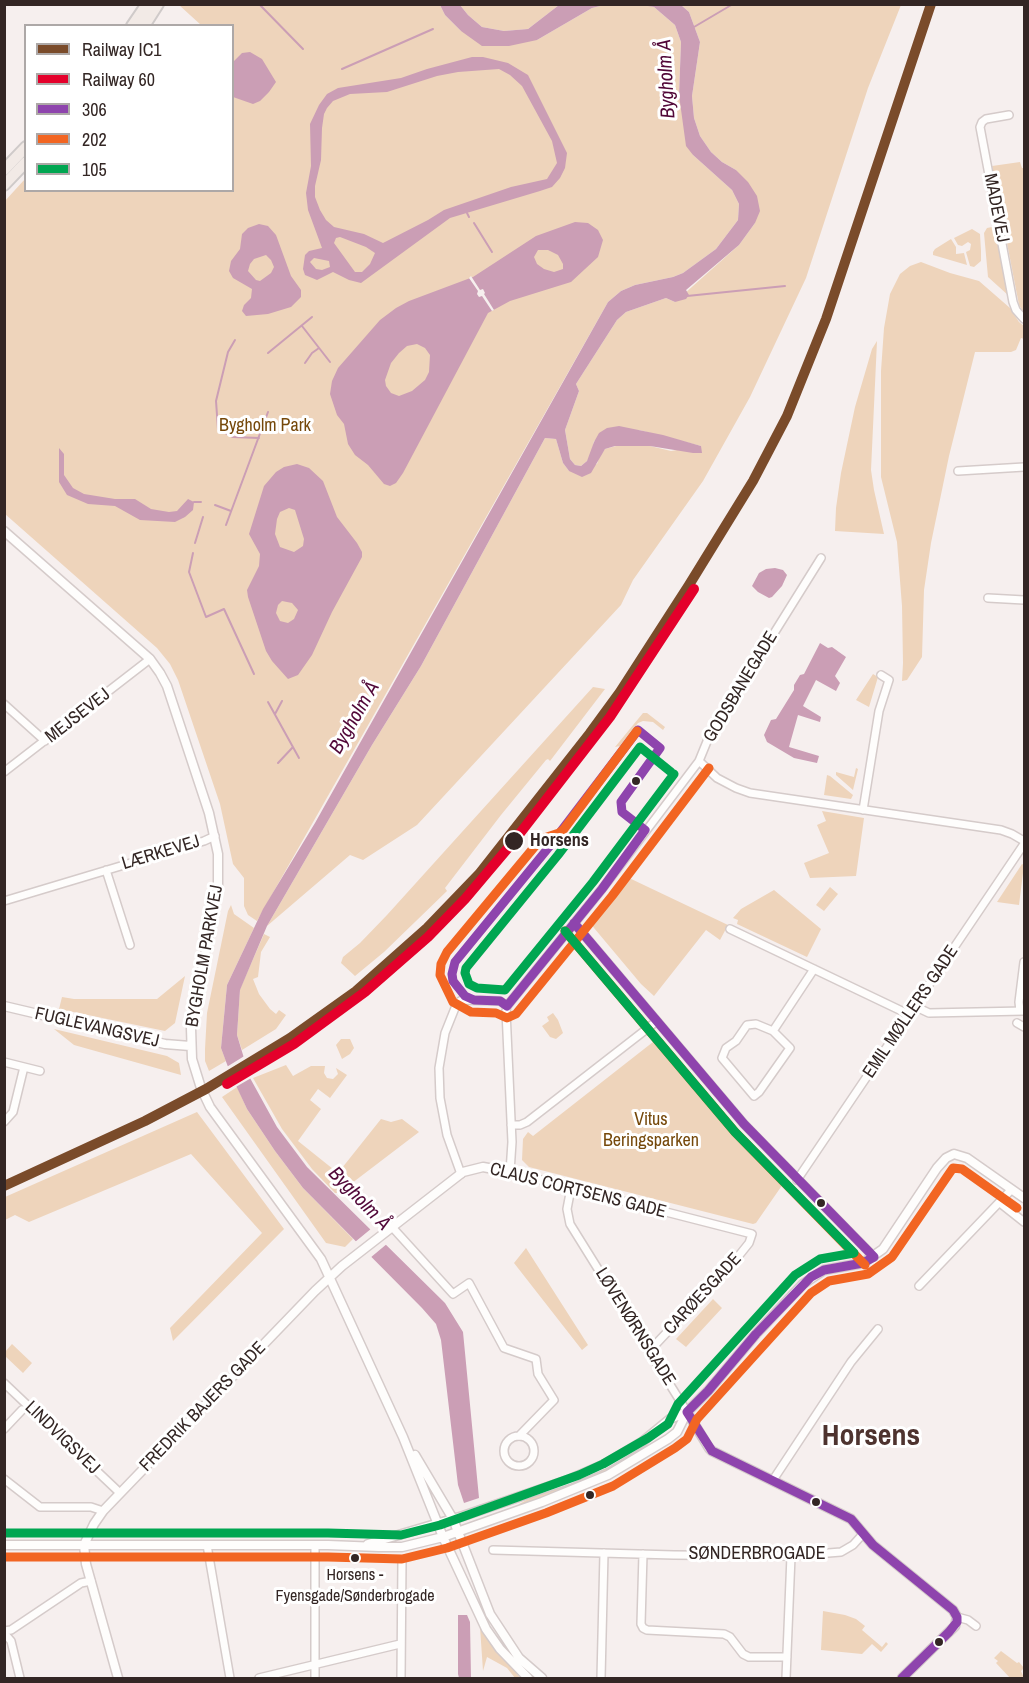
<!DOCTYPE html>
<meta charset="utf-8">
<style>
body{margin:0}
#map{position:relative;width:1029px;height:1683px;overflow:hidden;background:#f6efee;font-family:"Archivo Narrow",sans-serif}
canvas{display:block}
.frame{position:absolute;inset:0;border:6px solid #332624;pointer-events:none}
.legend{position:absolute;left:24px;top:24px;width:210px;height:168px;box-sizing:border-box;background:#fff;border:2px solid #ada8a7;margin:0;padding:8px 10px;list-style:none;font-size:18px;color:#332624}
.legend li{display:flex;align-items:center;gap:12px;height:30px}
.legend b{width:30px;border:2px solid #ada8a7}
</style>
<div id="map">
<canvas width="1029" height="1683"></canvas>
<div class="frame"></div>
<ul class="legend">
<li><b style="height:8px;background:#7a4b2a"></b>Railway IC1</li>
<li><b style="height:8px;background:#e4002b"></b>Railway 60</li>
<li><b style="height:8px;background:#8e44ad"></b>306</li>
<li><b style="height:8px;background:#f26522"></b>202</li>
<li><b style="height:8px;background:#00a651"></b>105</li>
</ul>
</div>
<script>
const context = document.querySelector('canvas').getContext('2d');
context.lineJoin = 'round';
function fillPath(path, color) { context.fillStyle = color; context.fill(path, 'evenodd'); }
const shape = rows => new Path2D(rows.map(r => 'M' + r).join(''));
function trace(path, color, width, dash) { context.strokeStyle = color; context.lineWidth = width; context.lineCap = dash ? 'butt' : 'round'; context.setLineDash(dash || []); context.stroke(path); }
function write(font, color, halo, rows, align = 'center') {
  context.font = font + ' "Archivo Narrow",sans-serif'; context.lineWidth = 6; context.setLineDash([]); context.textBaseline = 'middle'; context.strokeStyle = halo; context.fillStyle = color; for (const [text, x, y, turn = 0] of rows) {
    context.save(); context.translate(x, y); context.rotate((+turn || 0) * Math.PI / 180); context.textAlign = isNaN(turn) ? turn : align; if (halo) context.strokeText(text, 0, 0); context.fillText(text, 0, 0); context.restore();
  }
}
const green = shape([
 [642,4,654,7,675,25,681,42,679,95,693,155,732,190,739,204,738,220,716,249,683,273,673,277,635,285,621,291,608,302,257,921,248,915,244,906,244,878,233,864,220,804,178,680,170,664,157,648,5,514,4,202,25,179,26,190,168,190,170,192,172,190,232,190,232,26,201,25,179,5,440,5,445,15,461,31,537,40,592,8,604,5],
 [460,5,559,5,528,29,504,31,482,27,468,15],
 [681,5,901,5,868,88,806,278,750,397,703,481,633,580,621,605,417,825,363,860,350,855,267,926,372,745,421,666,545,438,556,439,563,463,569,471,597,464,600,455,605,449,616,446,650,446,671,451,701,446,639,430,594,441,591,455,587,461,581,466,575,465,570,459,565,430,579,391,576,384,617,320,626,312,666,298,675,302,739,245,755,223,736,170,722,162,711,152,700,136,694,118,692,96,700,42,689,12],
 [1020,162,1022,168,1024,168,1024,313,1019,305,992,166],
 [992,227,997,229,1009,296,988,277,984,233,987,228],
 [972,229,980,234,981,251,981,261,974,267,970,266,966,252,970,250,971,244,968,242,962,246,958,245,954,238],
 [951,239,956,247,956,254,964,253,967,265,933,255,933,252,935,249],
 [921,262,950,273,979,281,1010,308,1019,322,1024,326,1024,339,1021,338,1016,350,1011,352,975,352,949,456,931,543,924,590,922,657,907,680,902,681,903,663,902,606,897,542,881,477,881,371,884,328,890,294,900,274,910,266],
 [877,341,871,470,874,490,884,534,835,531,836,508,841,473,855,407,872,349],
 [873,674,878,677,869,707,856,700],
 [593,687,605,689,550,761,548,759,546,760,501,815,445,888,447,891,384,952,355,976,341,963,343,957,360,943,387,915],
 [643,713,647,713,665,727,663,730,653,722,643,721,638,723,620,746,615,747],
 [856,768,858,769,853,790,836,775,836,772,854,777],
 [827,775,830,776,853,795,851,799,824,795],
 [822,811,864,818,856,876,810,878,804,863,829,853,817,825,826,821],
 [1022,864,1024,865,1019,905,997,902],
 [627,877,728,925,720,940,706,930,654,996,641,984,589,922],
 [830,887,838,894,824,911,816,905],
 [774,890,821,929,807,957,737,924,738,920,733,918,741,909],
 [231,905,234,914,254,928,227,985,221,1048,226,1061,209,1071,205,1061,205,1049,207,1013,228,911],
 [264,934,270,937,261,952,258,977,253,979,259,994,270,1009,276,1014,279,1010,286,1015,276,1029,242,1050,237,1035,240,989],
 [185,976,175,1023,165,1031,59,1009,62,997,74,999,157,999],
 [553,1013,558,1020,563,1033,556,1039,550,1037,542,1026,549,1021,547,1017],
 [54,1029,167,1056,179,1063,181,1075,74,1045],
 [341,1039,350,1039,354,1048,350,1054,342,1059,336,1045],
 [653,1042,665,1043,782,1181,783,1184,756,1223,753,1224,529,1167,522,1160,523,1139,528,1132,533,1136],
 [286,1065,293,1076,311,1066,325,1066,324,1073,327,1078,333,1079,338,1074,336,1068,347,1075,330,1098,318,1089,310,1100,321,1109,298,1141,338,1173,381,1119,391,1122,402,1119,419,1132,339,1193,335,1193,312,1169,282,1129,253,1078],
 [237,1087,247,1109,275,1151,303,1188,353,1239,345,1247,326,1243,222,1097],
 [197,1112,284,1229,173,1341,170,1328,262,1233,191,1154,29,1222,15,1215,5,1220,5,1197],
 [526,1248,588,1345,582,1350,514,1263],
 [713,1299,722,1308,686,1347,676,1339],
 [12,1344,32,1363,23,1373,5,1356,5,1352],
 [631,1453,632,1457,609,1472,519,1507,519,1504,538,1494],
 [470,1604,472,1604,520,1678,515,1678,507,1668,487,1657,483,1671,480,1627],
 [823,1611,845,1615,856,1619,865,1626,862,1630,882,1647,886,1642,888,1644,881,1652,872,1644,862,1654,821,1650],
 [1001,1651,1017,1663,1019,1662,1024,1668,1021,1671,1024,1678,1010,1678,996,1663,998,1661,994,1658]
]);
const water = shape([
 [440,5,460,5,468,15,482,27,504,31,528,29,559,5,604,5,592,8,537,40,509,46,482,46,461,31,445,15],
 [642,5,681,5,689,12,700,42,692,96,694,118,700,136,711,152,722,162,736,170,748,182,757,196,760,211,755,223,739,245,686,290,689,295,686,299,675,302,666,298,626,312,617,320,576,384,579,391,565,430,570,459,575,465,581,466,587,461,594,442,599,433,607,428,619,426,663,435,701,446,702,453,693,453,650,446,615,446,605,449,591,473,582,477,569,471,563,463,556,439,545,438,421,666,372,745,267,926,240,990,237,1035,250,1078,277,1127,307,1167,445,1303,463,1332,479,1498,464,1503,458,1485,441,1340,436,1324,422,1308,303,1188,275,1151,247,1109,231,1075,221,1048,227,985,263,909,315,823,608,302,621,291,635,285,673,277,683,273,716,249,738,220,739,204,732,190,693,155,686,146,679,95,681,42,675,25,654,7],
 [250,52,262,59,276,82,269,92,260,101,253,104,233,97,233,62,242,53],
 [472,57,483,57,508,63,528,75,567,153,565,168,560,178,552,187,540,191,450,218,361,283,349,280,333,272,317,280,305,275,303,269,305,255,309,251,322,248,308,210,306,193,311,166,310,124,319,105,327,94,338,88,401,78,427,69],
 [499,69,510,75,522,86,552,141,557,163,547,179,511,187,444,210,428,220,383,243,364,234,334,227,326,220,320,210,315,197,315,186,321,160,322,128,324,114,327,108,333,101,350,94,387,92,437,76,458,72],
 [340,237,366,247,375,253,370,264,362,272,355,272,334,243,336,238],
 [314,258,329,261,330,267,322,270,316,269,310,262],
 [575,222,588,223,598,230,603,240,598,257,571,282,510,301,488,313,403,473,396,483,390,486,384,484,368,465,355,455,348,444,344,424,337,415,330,394,332,381,338,368,380,320,396,308,409,301,473,277,536,236],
 [538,250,548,250,558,255,563,264,563,269,554,272,544,269,537,264,534,257],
 [417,344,425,348,430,355,429,372,425,380,412,391,399,396,391,393,386,386,385,380,391,363,399,353,407,346],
 [259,224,268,226,276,235,291,276,301,290,301,297,291,307,268,314,246,316,242,311,244,305,251,298,252,289,233,278,229,271,231,261,240,249,242,234,248,228],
 [266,255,271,260,274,267,271,273,260,281,256,280,248,271,250,264,254,259],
 [59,448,64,454,64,475,73,488,84,494,115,499,135,499,151,509,169,512,177,511,188,499,194,502,193,510,185,517,175,522,140,520,115,506,88,504,67,495,59,482],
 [297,464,309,468,323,481,337,517,357,543,362,552,362,557,332,612,312,655,298,675,288,679,272,661,266,651,248,597,247,590,259,566,260,554,249,534,264,486,276,472,284,467],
 [289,508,295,510,304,539,303,546,294,552,280,547,275,534,277,519,280,512],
 [282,601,292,603,298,610,294,619,288,623,280,621,276,613,278,605],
 [775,568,783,570,787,575,782,586,772,597,769,598,758,592,752,586,759,573,766,569],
 [820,643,828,648,832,647,846,657,835,676,840,683,836,691,816,680,803,706,821,717,820,722,798,715,789,747,819,756,817,763,794,758,767,742,764,735,771,720,776,719,794,690,794,685,800,675,804,674],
 [458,1615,467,1615,470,1622,471,1678,459,1678,458,1674]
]);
const pier = shape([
 [471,276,480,290,483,289,485,293,484,294,494,310,492,311,482,296,479,297,477,294,478,291,469,278],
 [246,1055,253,1077,234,1088,225,1068],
 [372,1228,388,1243,370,1258,355,1242]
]);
const stream = shape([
 [259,4,303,49],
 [694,27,733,4],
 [342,69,433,29],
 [467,213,469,217],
 [474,223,492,252],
 [687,296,785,286],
 [302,326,330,362],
 [235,340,228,352,216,401,218,429,233,437,259,438],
 [268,353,312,317],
 [305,363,312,353,319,348],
 [194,502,201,502],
 [215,505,231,511],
 [226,525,268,412],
 [195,543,203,517],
 [193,553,189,572,206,617,224,609,254,674],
 [268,702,299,758],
 [275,714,282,701],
 [278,763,293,747]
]);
const minor = shape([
 [1009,115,986,119,982,122,980,127,1013,302,1016,310,1024,319],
 [958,471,1024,467],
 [988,598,1024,600],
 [4,704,45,741],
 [699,761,717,778,736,788,750,793,1001,830,1012,834,1024,841],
 [4,772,150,659],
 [863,810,879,711,889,680,881,675],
 [106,870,130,945],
 [4,901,204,841,215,836],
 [574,923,744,1124,874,1257],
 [730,929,908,1014],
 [914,1006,929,1013,1024,1011],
 [1020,1011,1019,1002,1024,962],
 [1017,1023,1024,1027],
 [773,1031,756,1024,747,1025,736,1041,726,1048,722,1058,754,1096,759,1092,790,1048,773,1031,814,969],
 [4,1062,40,1071],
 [4,1122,13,1112,24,1067],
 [511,1125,520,1125,527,1122,657,1021],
 [461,1174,447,1135,440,1098,439,1068,445,1033,457,1003,462,1000,500,1001,507,1006],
 [797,1180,1024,844],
 [571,1188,567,1209,570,1224,687,1412],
 [1000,1203,1024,1222],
 [392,1227,453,1294,469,1283,504,1348,536,1359,538,1374,554,1400,519,1436],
 [919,1286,1011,1190],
 [649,1350,654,1346,737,1258,749,1243,752,1234,510,1172,512,1142,506,1011,507,1006,602,889,699,761,708,739,821,558],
 [4,1383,120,1493],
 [4,1429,22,1410],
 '504 1451a15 15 0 1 1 30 0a15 15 0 1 1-30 0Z',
 [4,1479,40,1507,91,1507,103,1511],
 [773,1480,851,1362,878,1329],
 [207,1545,230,1678],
 [493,1550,674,1555,791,1556,841,1552,853,1545,863,1534],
 [643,1554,641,1624,643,1628,647,1630,724,1634,730,1637,743,1654,749,1657,787,1657],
 [957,1617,968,1620,976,1626],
 [4,1631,11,1630,81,1583,91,1581],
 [4,1633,11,1641,20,1678],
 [259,1678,400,1644],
 [315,1678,315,1546],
 [401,1678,402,1560],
 [601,1678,604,1553],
 [786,1678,791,1556]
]);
const tertiary = shape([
 [4,531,150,659,160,673,167,686,209,813,218,854,218,887,191,1028,192,1059,201,1088,210,1107,321,1259,403,1437,443,1537,486,1629,500,1649,528,1678],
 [4,1006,165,1044,190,1046],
 [687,1412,709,1448,712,1451,851,1519,873,1545,953,1610,957,1617,955,1626,902,1678],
 [415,1455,453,1519,490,1614,519,1658,542,1678],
 [368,1544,463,1516,568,1480,605,1464,642,1442,670,1419,687,1412],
 [4,1545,328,1545,379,1547,402,1547,443,1537,542,1502,608,1475,668,1439,677,1432,687,1412,708,1391,756,1334,803,1284,824,1270,863,1263,883,1249,937,1168,946,1158,954,1154,967,1158,1024,1198],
 [118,1678,86,1564,84,1545,94,1524,103,1511,315,1291,342,1266,463,1172,483,1167,510,1172]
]);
const primary = shape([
 [132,26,147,4],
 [144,26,158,4],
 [4,170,26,147],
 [4,185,26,162]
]);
const bus1 = shape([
 [638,730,660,748,621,802,622,812,645,830,602,889,507,1006,500,1001,474,1000,465,996,453,981,452,974,455,962,549,847,638,730],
 [574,923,744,1124,874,1257],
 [687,1412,712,1451,851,1519,873,1545,953,1610,957,1617],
 [687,1412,708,1391,756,1334,811,1277,824,1270,863,1263,874,1257],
 [902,1678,949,1632,957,1622,957,1617]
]);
const bus2 = shape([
 [637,731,564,829,559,833,541,839,447,952,441,964,440,975,453,1002,471,1012,496,1013,507,1018,516,1014,612,896,709,768],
 [565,931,735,1132,865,1265],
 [4,1557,328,1557,402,1559,447,1548,546,1513,613,1486,675,1448,687,1439,697,1419,811,1293,829,1281,868,1274,892,1257,953,1168,962,1169,1017,1208]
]);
const bus3 = shape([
 [671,772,640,747,558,855,466,968,465,973,469,984,477,988,505,990,593,882,674,774],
 [4,1533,328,1533,401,1535,440,1525,579,1475,603,1464,648,1438,668,1424,678,1404,795,1275,820,1259,854,1253,735,1132,565,931]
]);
const rail1 = shape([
 [4,1186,145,1121,206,1089,290,1038,356,991,427,928,479,874,590,733,620,692,689,585,753,481,787,416,826,319,931,4]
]);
const rail2 = shape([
 [227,1084,294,1044,365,992,428,937,465,899,514,841,610,717,694,589]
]);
const markers = [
 [636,781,5,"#332624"],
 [514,841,10,"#332624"],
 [821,1203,5,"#332624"],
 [590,1495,5,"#332624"],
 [816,1502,5,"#332624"],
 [355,1558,5,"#332624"],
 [939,1642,5,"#332624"]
];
const busNames = [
 ["Horsens -",355,1576],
 ["Fyensgade/Sønderbrogade",355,1597]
];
const streetNames = [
 ["MADEVEJ",996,208,79],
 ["GODSBANEGADE",741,687,-59],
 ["MEJSEVEJ",78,716,-38],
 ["LÆRKEVEJ",161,853,-17],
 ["BYGHOLM PARKVEJ",205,956,-80],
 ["EMIL MØLLERS GADE",911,1012,-56],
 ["FUGLEVANGSVEJ",97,1028,13],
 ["CLAUS CORTSENS GADE",578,1191,14],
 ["CARØESGADE",703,1294,-47],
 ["LØVENØRNSGADE",635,1327,58],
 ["FREDRIK BAJERS GADE",203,1407,-46],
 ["LINDVIGSVEJ",62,1438,44],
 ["SØNDERBROGADE",757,1554]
];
const parkNames = [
 ["Bygholm Park",265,426],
 ["Vitus",651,1120],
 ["Beringsparken",651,1141]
];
const stopNames = [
 ["Horsens",530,841]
];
const waterNames = [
 ["Bygholm Å",667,79,-93],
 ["Bygholm Å",355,718,-60],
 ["Bygholm Å",359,1199,46]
];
const townNames = [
 ["Horsens",871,1437]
];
fillPath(green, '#eed4bb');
fillPath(water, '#cb9eb5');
fillPath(pier, '#f6efee');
trace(stream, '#cb9eb5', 2);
trace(minor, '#d5cbca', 10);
trace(tertiary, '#d5cbca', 11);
trace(primary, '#cfcac9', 14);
trace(minor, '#fefdfc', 7);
trace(tertiary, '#fefdfc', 8);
trace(primary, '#f2eae6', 10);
trace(bus1, '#8e44ad', 9);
trace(bus2, '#f26522', 9);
trace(bus3, '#00a651', 9);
trace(rail1, '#7a4b2a', 10);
trace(rail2, '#e4002b', 10);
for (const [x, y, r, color] of markers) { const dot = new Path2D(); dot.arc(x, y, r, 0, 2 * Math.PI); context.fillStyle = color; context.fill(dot); trace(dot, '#fff', 2); }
write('16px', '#332624', '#fff', busNames);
write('18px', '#332624', '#fff', streetNames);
write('18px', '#75480a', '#fff', parkNames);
write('bold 18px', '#332624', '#fff', stopNames, 'left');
write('italic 20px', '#510738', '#fff', waterNames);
write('bold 30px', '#4e332f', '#fff', townNames);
</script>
